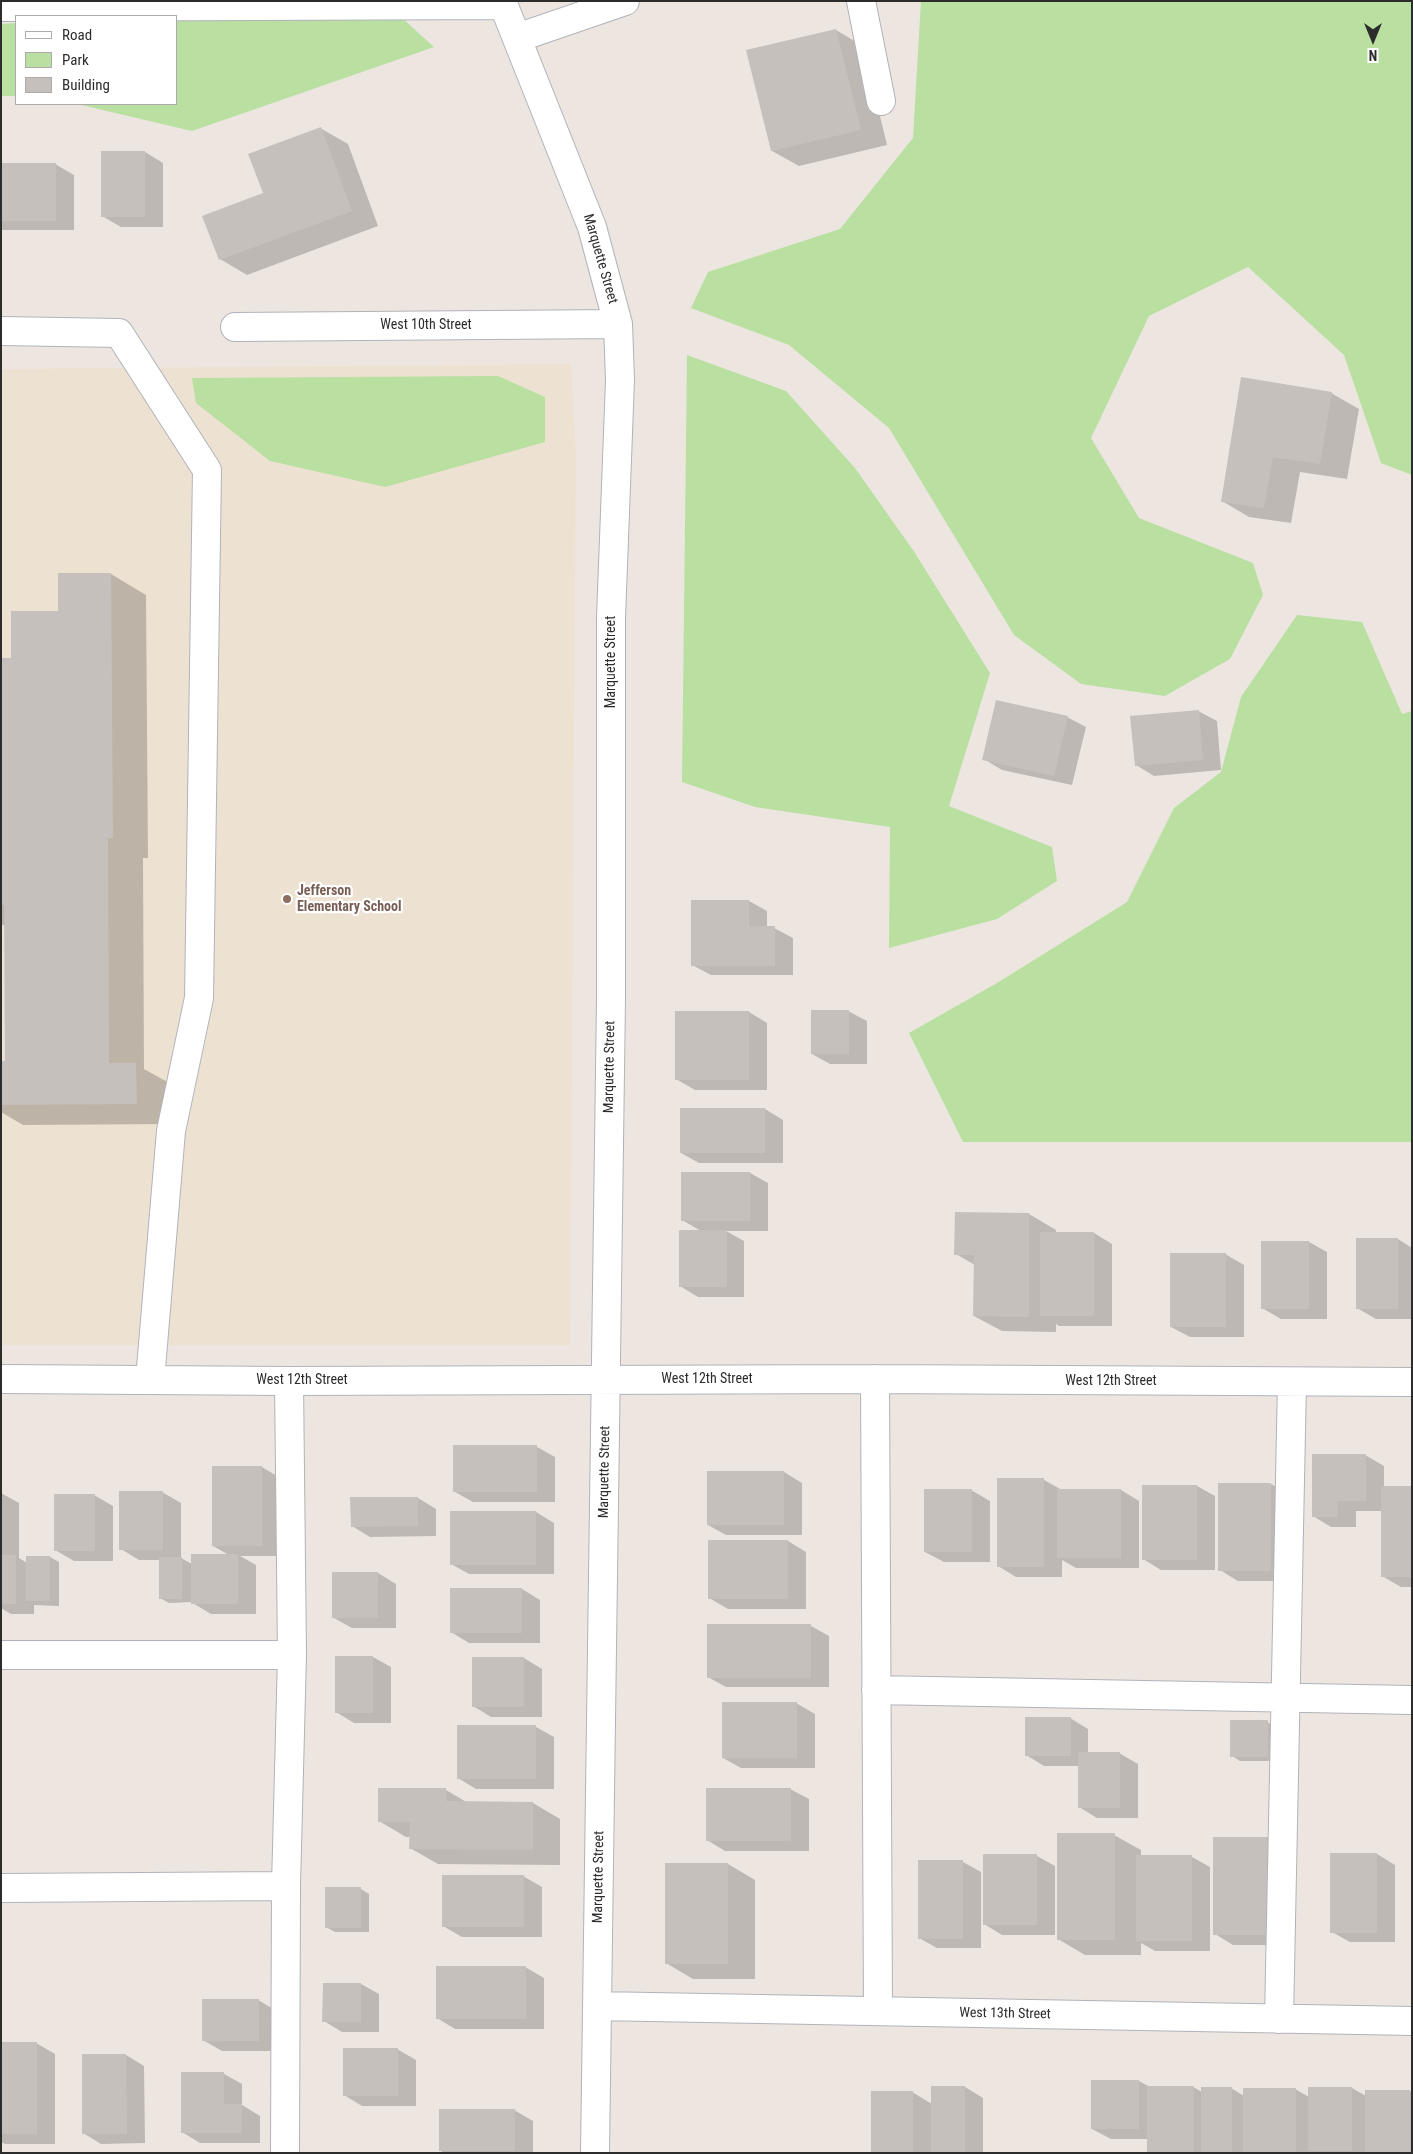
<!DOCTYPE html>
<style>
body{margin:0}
#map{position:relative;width:1413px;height:2154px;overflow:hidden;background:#ede6e0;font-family:"Roboto Condensed",sans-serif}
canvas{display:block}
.frame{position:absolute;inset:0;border:2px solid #2c2c2c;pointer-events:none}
.legend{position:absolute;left:15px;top:15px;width:162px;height:90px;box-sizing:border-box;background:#fff;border:1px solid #ababab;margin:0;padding:6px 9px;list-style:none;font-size:15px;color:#2c2c2c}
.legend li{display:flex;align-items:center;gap:10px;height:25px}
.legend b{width:25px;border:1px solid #ababab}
.north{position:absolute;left:1348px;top:15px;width:50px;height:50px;-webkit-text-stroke:4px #fff;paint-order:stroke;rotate:180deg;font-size:14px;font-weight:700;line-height:20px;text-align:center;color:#2c2c2c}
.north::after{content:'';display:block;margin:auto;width:18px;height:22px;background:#2c2c2c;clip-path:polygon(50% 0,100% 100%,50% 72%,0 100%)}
</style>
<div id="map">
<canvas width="1413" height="2154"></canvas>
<div class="frame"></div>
<ul class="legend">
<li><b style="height:6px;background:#fff"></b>Road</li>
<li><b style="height:14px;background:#b9dfa1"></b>Park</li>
<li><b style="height:14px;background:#c5c0bc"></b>Building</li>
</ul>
<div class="north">N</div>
</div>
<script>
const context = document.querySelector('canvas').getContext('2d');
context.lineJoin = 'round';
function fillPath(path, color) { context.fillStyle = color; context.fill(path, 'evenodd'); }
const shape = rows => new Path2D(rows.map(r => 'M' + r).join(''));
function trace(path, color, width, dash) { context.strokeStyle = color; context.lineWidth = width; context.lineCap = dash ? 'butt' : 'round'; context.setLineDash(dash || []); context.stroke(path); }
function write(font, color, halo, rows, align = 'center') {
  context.font = font + ' "Roboto Condensed",sans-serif'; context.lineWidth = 4.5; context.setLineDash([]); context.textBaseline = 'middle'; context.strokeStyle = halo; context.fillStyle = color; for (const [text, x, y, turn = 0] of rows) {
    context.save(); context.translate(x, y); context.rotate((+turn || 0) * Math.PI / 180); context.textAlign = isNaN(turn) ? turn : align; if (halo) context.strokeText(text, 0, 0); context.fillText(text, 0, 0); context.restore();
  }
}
const education = shape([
 [571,364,576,453,570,1345,1,1345,1,369]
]);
const green = shape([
 [921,1,1412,1,1412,475,1381,463,1344,355,1248,267,1149,316,1091,438,1139,518,1253,563,1263,595,1230,659,1165,696,1081,684,1014,635,889,428,789,345,691,308,708,272,840,229,913,138],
 [402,18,434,47,192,131,77,104,176,104,176,21],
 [16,23,16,96,1,96,1,24],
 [687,355,786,391,855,468,913,550,990,673,949,806,1052,847,1057,881,997,919,889,948,890,827,755,807,682,782],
 [498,376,545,397,545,442,385,487,270,461,196,403,192,378],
 [1297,615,1362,622,1402,714,1412,711,1412,1142,963,1142,909,1033,997,983,1127,902,1174,808,1221,772,1241,697]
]);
const shadow = shape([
 [836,30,863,46,887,145,799,166,772,151],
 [320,128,348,144,378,226,247,275,220,259,265,194],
 [145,152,163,163,163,227,121,227,102,216],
 [1,164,55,164,74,175,74,230,1,230],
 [1331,393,1359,409,1347,479,1300,472,1291,523,1249,517,1222,501],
 [111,574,146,595,148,858,143,858,144,1069,171,1084,172,1124,23,1125,1,1112,1,1062,6,1062,5,925,1,925,1,659,12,659,60,612],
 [1198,711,1217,721,1221,770,1154,776,1136,765],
 [1067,717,1086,727,1072,785,1002,770,984,759],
 [749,901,767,911,767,928,774,928,793,938,793,975,711,975,692,965],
 [848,1011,867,1021,867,1064,830,1064,812,1054],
 [749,1012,767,1023,767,1090,695,1090,676,1079],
 [765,1109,783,1120,783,1163,699,1163,681,1153],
 [750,1173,768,1183,768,1231,726,1231,744,1241,744,1297,698,1297,680,1286,701,1231,682,1220],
 [1029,1214,1056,1230,1056,1233,1094,1233,1112,1244,1112,1326,1059,1326,1056,1324,1056,1332,1002,1331,974,1316,975,1265,956,1254],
 [1398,1239,1412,1248,1412,1319,1376,1319,1357,1308],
 [1309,1242,1327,1252,1327,1319,1281,1319,1262,1308],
 [1225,1254,1244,1265,1244,1337,1190,1337,1171,1327],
 [537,1447,555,1457,555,1502,473,1502,455,1492],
 [1365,1455,1384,1466,1384,1487,1412,1487,1412,1587,1401,1587,1382,1576,1382,1511,1356,1511,1356,1527,1331,1527,1313,1516],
 [262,1467,280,1478,280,1556,240,1556,256,1565,256,1614,211,1614,191,1602,169,1603,160,1598,160,1560,139,1560,121,1549,162,1492,181,1503,181,1558,192,1564,229,1555,213,1546],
 [708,1472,784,1472,802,1483,802,1535,726,1535,708,1525],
 [1044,1480,1062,1490,1121,1490,1139,1501,1139,1568,1076,1568,1062,1560,1062,1577,1016,1577,998,1566],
 [1271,1484,1289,1494,1289,1581,1238,1581,1220,1570],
 [1197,1486,1215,1496,1215,1570,1161,1570,1143,1559],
 [971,1490,990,1501,990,1562,944,1562,925,1552],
 [1,1493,19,1503,19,1558,27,1563,27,1557,50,1557,59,1562,59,1606,34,1605,34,1614,11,1614,1,1608],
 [94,1495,113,1506,113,1561,74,1561,55,1550],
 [418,1498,436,1509,436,1536,370,1537,352,1526],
 [536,1512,554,1523,554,1574,469,1574,451,1564],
 [788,1541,806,1552,806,1609,728,1609,709,1598],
 [378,1573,396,1584,396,1628,352,1628,334,1618],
 [522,1589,540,1600,540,1643,469,1643,451,1632],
 [708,1626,811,1626,829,1636,829,1687,726,1687,708,1677],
 [336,1657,373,1657,391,1667,391,1723,354,1723,336,1712],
 [473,1658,524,1658,542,1669,542,1717,491,1717,473,1706],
 [796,1703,815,1714,815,1768,741,1768,723,1758],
 [1070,1718,1088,1729,1088,1753,1119,1753,1138,1764,1138,1818,1097,1818,1079,1807,1079,1766,1044,1766,1026,1755],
 [1267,1722,1276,1727,1276,1761,1240,1761,1232,1756],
 [536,1727,554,1737,554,1789,476,1789,458,1778],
 [790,1789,809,1799,809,1851,725,1851,707,1840],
 [446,1790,468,1803,533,1803,560,1819,560,1865,438,1864,410,1848,411,1837,406,1837,379,1821],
 [1114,1835,1141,1850,1141,1857,1192,1857,1210,1867,1210,1951,1155,1951,1141,1943,1141,1955,1085,1955,1058,1939],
 [1215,1838,1287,1945,1233,1945,1215,1934],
 [1377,1854,1395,1865,1395,1942,1350,1942,1332,1932],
 [1037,1856,1055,1866,1055,1935,1002,1935,984,1924],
 [963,1862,981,1872,981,1948,937,1948,919,1938],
 [728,1864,755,1880,755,1979,693,1979,666,1963],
 [523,1876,542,1887,542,1937,462,1937,443,1926],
 [361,1889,369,1894,369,1932,335,1932,326,1927],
 [525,1967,544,1978,544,2029,455,2029,437,2018],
 [324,1984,361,1984,379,1994,379,2032,342,2032,324,2021],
 [258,2000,277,2011,277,2051,222,2051,203,2040],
 [1,2043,36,2043,55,2054,55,2144,5,2144,1,2142],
 [397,2049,416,2060,416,2106,362,2106,344,2095],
 [126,2055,144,2066,145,2143,101,2144,83,2133],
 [224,2074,242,2084,242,2105,260,2116,260,2143,200,2143,182,2132],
 [1092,2081,1139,2081,1150,2087,1193,2087,1202,2092,1231,2088,1244,2096,1295,2089,1309,2097,1309,2088,1352,2088,1366,2096,1366,2091,1410,2091,1412,2092,1412,2153,1148,2153,1148,2139,1111,2139,1092,2129],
 [965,2087,983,2098,983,2153,872,2153,912,2092,932,2104],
 [514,2110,533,2121,533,2153,444,2153,441,2151]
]);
const building = shape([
 [836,29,861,130,771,151,746,50],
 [321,127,352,211,219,260,202,216,263,193,248,154],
 [101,151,145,151,145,217,101,217],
 [1,163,56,163,56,221,1,221],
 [1241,377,1332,392,1320,464,1273,457,1264,508,1221,502],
 [58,573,111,573,113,838,108,838,109,1063,136,1063,137,1104,1,1105,1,1061,5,1061,4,905,1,905,1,658,11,658,11,611,58,611],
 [996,700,1068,716,1054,776,982,760],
 [1199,710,1203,760,1135,766,1130,716],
 [691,900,749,900,749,926,775,926,775,966,691,966],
 [811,1010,849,1010,849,1054,811,1054],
 [675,1011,749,1011,749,1080,675,1080],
 [680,1108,765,1108,765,1153,680,1153],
 [681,1172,750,1172,750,1221,681,1221],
 [955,1212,1029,1213,1029,1317,973,1316,974,1255,954,1255],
 [679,1230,727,1230,727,1287,679,1287],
 [1040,1232,1094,1232,1094,1316,1040,1316],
 [1356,1238,1398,1238,1398,1309,1356,1309],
 [1261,1241,1309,1241,1309,1309,1261,1309],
 [1170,1253,1226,1253,1226,1327,1170,1327],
 [453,1445,537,1445,537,1492,453,1492],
 [1312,1454,1366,1454,1366,1501,1338,1501,1338,1517,1312,1517],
 [212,1466,262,1466,262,1546,212,1546],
 [707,1471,784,1471,784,1525,707,1525],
 [997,1478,1044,1478,1044,1567,997,1567],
 [1218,1483,1271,1483,1271,1571,1218,1571],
 [1142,1485,1197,1485,1197,1560,1142,1560],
 [1381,1486,1412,1486,1412,1577,1381,1577],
 [924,1489,972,1489,972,1552,924,1552],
 [1057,1489,1121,1489,1121,1558,1057,1558],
 [119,1491,163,1491,163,1550,119,1550],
 [54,1494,95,1494,95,1551,54,1551],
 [350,1497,418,1497,418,1526,351,1527],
 [450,1511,536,1511,536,1565,450,1565],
 [708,1540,788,1540,788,1599,708,1599],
 [191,1554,238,1554,238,1604,191,1604],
 [1,1555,16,1555,16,1604,1,1604],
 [26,1556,50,1556,50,1601,26,1601],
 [159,1557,182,1557,182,1599,159,1599],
 [332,1572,378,1572,378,1618,332,1618],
 [450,1588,522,1588,522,1633,450,1633],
 [707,1624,811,1624,811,1678,707,1678],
 [335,1656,373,1656,373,1713,335,1713],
 [472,1657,524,1657,524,1707,472,1707],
 [722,1702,797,1702,797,1758,722,1758],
 [1025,1717,1071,1717,1071,1756,1025,1756],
 [1230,1720,1268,1720,1268,1757,1230,1757],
 [457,1725,536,1725,536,1779,457,1779],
 [1078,1752,1120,1752,1120,1808,1078,1808],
 [378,1788,446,1788,446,1801,533,1802,533,1850,409,1849,410,1822,378,1822],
 [706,1788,791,1788,791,1841,706,1841],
 [1057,1833,1115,1833,1115,1940,1057,1940],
 [1213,1837,1269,1837,1269,1935,1213,1935],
 [1330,1853,1377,1853,1377,1933,1330,1933],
 [983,1854,1037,1854,1037,1925,983,1925],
 [1136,1855,1192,1855,1192,1941,1136,1941],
 [918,1860,963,1860,963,1939,918,1939],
 [665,1863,728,1863,728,1964,665,1964],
 [442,1875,524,1875,524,1927,442,1927],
 [325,1887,361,1887,361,1928,325,1928],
 [436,1966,526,1966,526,2019,436,2019],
 [323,1983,361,1983,361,2022,322,2022],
 [202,1999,259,1999,259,2041,202,2041],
 [1,2042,37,2042,37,2134,1,2134],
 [343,2048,398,2048,398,2096,343,2096],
 [82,2054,126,2054,127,2134,82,2134],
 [181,2072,224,2072,224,2104,242,2104,242,2133,181,2133],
 [1091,2080,1139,2080,1139,2129,1091,2129],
 [931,2086,965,2086,965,2153,931,2153],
 [1147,2086,1194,2086,1194,2153,1147,2153],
 [1201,2087,1232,2087,1232,2153,1201,2153],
 [1308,2087,1352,2087,1352,2151,1308,2151],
 [1243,2088,1296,2088,1296,2153,1243,2153],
 [1365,2090,1410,2090,1410,2153,1365,2153],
 [871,2091,913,2091,913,2153,871,2153],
 [439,2109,515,2109,515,2151,439,2151]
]);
const minor = shape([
 [502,1,592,227,618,324,620,380,611,618,611,999,595,2153],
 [861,1,881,101],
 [1,7,504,5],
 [517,38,625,1],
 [235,327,618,324],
 [1,331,119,333,207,470,199,998,171,1131,150,1380],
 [1,1379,289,1381,875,1379,1412,1382],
 [875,1379,878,2011],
 [1,1655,292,1655],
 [876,1690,1412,1700],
 [1,1888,286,1886],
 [597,2006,1412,2021],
 [1279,2019,1292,1382],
 [285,2153,286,1886,292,1655,289,1381]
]);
const markers = [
 [287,899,5,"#8d6e63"]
];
const streetNames = [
 ["Marquette Street",600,259,74],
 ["West 10th Street",426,325],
 ["Marquette Street",611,662,-90],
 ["Marquette Street",610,1067,-89],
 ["West 12th Street",707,1379],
 ["West 12th Street",302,1380],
 ["West 12th Street",1111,1381],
 ["Marquette Street",605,1472,-89],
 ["Marquette Street",599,1877,-89],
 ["West 13th Street",1005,2014,1]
];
const educationNames = [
 ["Jefferson",297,891],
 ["Elementary School",297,907]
];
fillPath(education, '#ede2d1');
fillPath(green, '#b9dfa1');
fillPath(shadow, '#0003');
fillPath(building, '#c5c0bc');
trace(minor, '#b0b3bb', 30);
trace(minor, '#fff', 28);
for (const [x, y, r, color] of markers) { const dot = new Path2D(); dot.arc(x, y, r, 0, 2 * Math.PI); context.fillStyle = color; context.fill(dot); trace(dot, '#fff', 2); }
write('14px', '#2c2c2c', '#fff', streetNames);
write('bold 14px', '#785e54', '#fff', educationNames, 'left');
</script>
